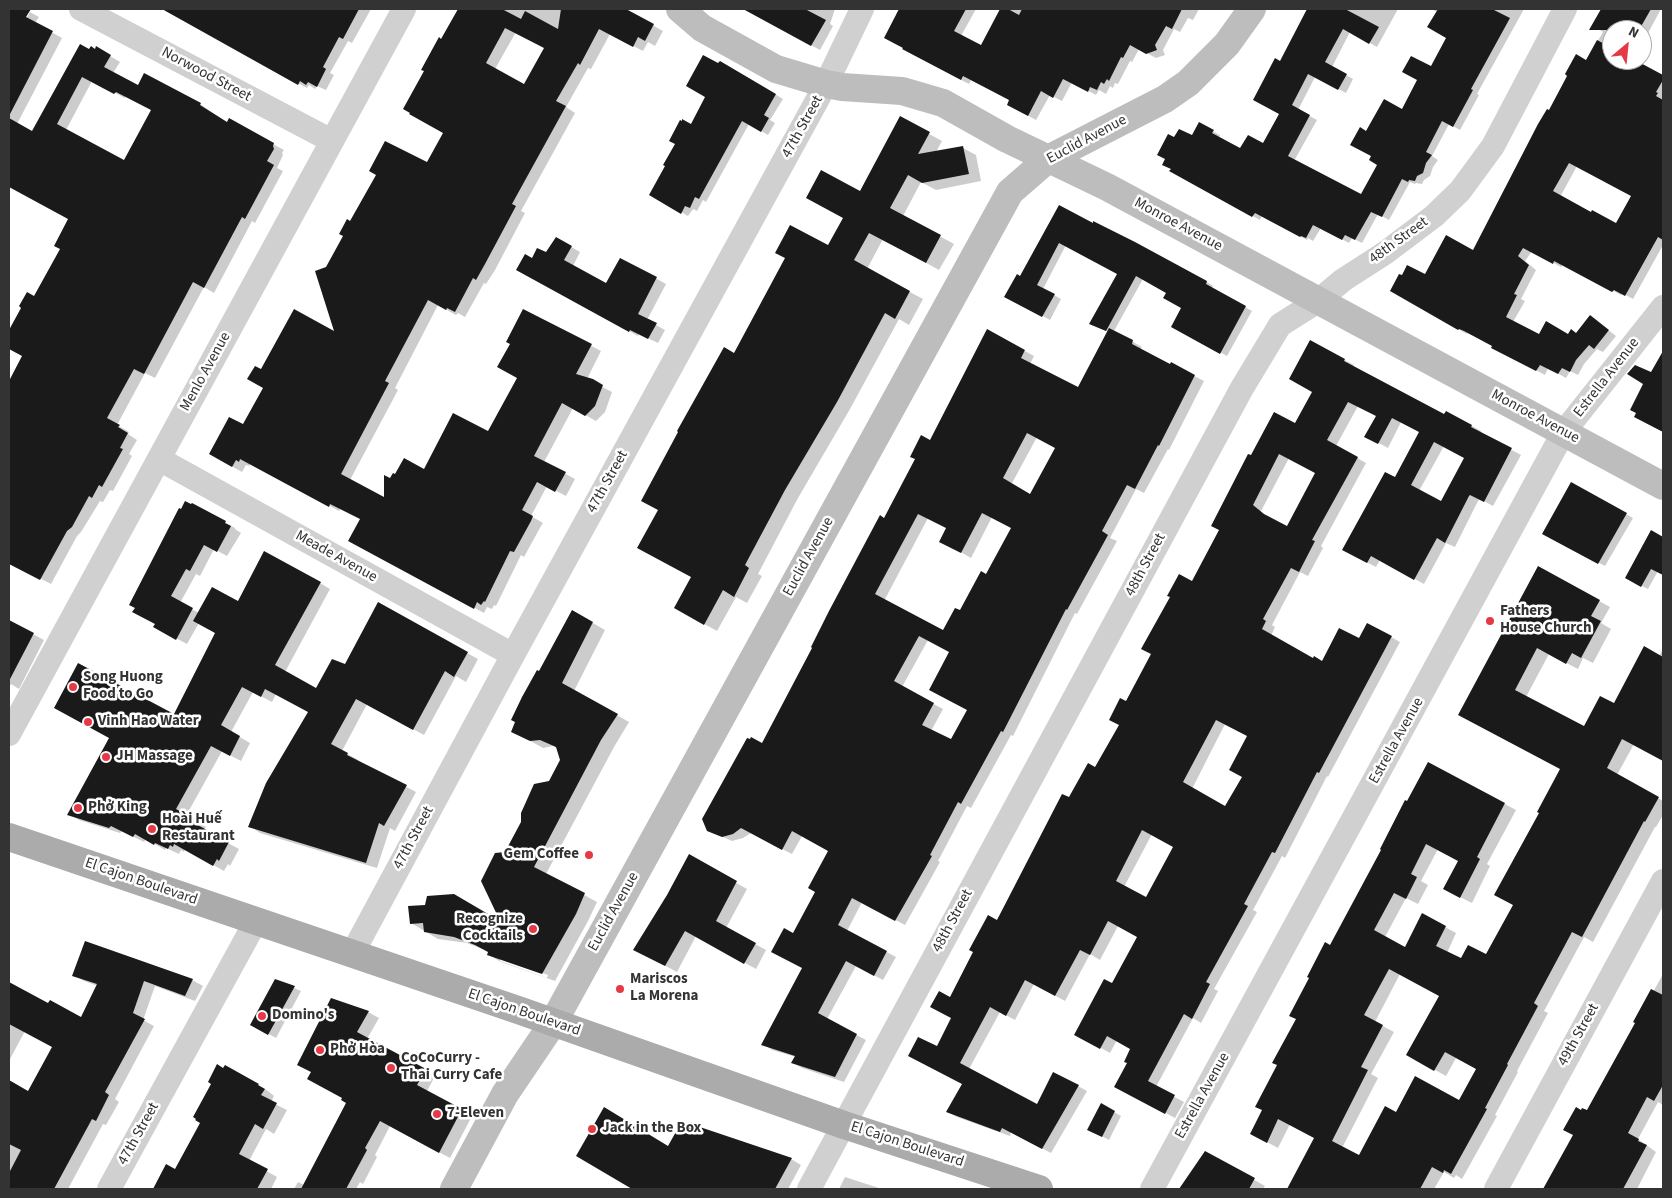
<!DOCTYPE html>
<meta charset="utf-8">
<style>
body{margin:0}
#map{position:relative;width:1672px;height:1198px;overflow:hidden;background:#fff;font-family:"Source Sans 3",sans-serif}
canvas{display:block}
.frame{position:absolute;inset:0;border:10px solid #333;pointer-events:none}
.north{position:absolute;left:1602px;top:20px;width:50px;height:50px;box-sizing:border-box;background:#fff;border:1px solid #adadad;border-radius:50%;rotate:28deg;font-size:14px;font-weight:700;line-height:20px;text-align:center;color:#333}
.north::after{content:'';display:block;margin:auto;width:18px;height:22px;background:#e63946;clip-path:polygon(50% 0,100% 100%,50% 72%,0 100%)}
</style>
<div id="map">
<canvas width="1672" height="1198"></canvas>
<div class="frame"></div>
<div class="north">N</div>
</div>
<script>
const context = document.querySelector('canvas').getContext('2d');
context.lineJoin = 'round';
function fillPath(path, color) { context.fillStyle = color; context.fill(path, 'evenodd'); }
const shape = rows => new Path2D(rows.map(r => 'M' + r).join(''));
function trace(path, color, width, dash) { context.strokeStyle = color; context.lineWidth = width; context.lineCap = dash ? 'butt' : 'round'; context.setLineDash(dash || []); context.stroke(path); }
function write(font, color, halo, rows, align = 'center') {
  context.font = font + ' "Source Sans 3",sans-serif'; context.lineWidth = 5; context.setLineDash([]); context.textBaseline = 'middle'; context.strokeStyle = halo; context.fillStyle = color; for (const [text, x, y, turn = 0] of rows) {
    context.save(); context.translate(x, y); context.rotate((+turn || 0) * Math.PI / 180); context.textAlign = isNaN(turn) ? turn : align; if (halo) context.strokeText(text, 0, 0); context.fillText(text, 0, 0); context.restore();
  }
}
const shadow = shape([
 [9,9,23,9,28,11,24,23,30,12,39,17,35,23,62,38,17,124,33,132,89,51,95,50,97,48,120,62,113,73,138,87,200,104,227,123,229,120,284,150,282,153,283,155,277,168,283,171,255,223,252,221,214,293,204,287,155,378,145,373,117,425,129,432,128,434,137,440,129,454,132,456,113,491,110,490,103,502,100,501,81,532,77,536,51,584,9,562,9,384,24,356,9,348,9,332,22,308,35,298,61,249,70,219,9,186],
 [92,81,125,98,126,96,153,110,125,162,66,130],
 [162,9,371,9,352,43,348,41,330,73,334,75,326,90,317,86,315,89,309,85,307,88],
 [459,9,624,9,663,31,655,46,648,42,643,51,610,34,591,69,588,68,566,107,575,113,521,211,525,213,495,270,486,284,484,283,465,317,458,313,456,315,438,305,395,388,398,390,350,480,385,499,391,480,424,471,488,433,519,378,512,343,524,310,601,351,587,379,612,392,605,412,596,421,573,408,544,462,575,479,566,496,547,486,531,516,543,523,541,526,524,557,521,555,496,606,494,605,492,609,487,607,484,613,389,561,361,519,341,508,339,511,251,463,249,466,246,465,242,472,210,454,243,426,264,388,261,371,337,333,327,268,351,223,428,164,444,132,442,40],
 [516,32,545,48,525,85,495,69],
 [745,9,835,9,830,24,833,26,820,50],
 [899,9,976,9,961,36,982,46,1002,9,1199,9,1193,20,1188,18,1180,32,1174,29,1163,50,1165,55,1156,58,1139,49,1132,62,1130,61,1118,84,1115,83,1113,88,1110,86,1106,94,1099,90,1096,95,1072,82,1062,101,1050,95,1036,120,1009,105,1011,100,971,80,969,84,912,54,904,48,886,37],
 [1309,9,1398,9,1377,47,1350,32,1332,67,1353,79,1346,93,1315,77,1298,110,1317,120,1294,161,1361,196,1378,164,1373,156,1367,132,1403,110,1431,68,1447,37,1437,12,1431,9,1524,9,1477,94,1479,95,1460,130,1449,124,1432,156,1438,160,1433,167,1430,176,1424,180,1422,184,1416,183,1415,184,1410,182,1389,220,1378,214,1362,243,1352,238,1349,243,1321,228,1313,241,1308,238,1307,240,1262,216,1260,220,1171,171,1175,139,1193,137,1199,124,1220,135,1219,138,1241,150,1264,145,1280,114,1280,63],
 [1616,9,1661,9,1647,35,1649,36,1642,50,1642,30,1612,30,1612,60,1636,60,1636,62,1663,76,1663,245,1633,299,1622,293,1621,295,1563,264,1561,267,1532,251,1525,261,1536,270,1521,299,1525,301,1513,322,1540,336,1568,335,1577,334,1591,317,1616,336,1603,352,1597,349,1584,364,1578,375,1570,371,1566,378,1548,368,1545,375,1501,352,1494,345,1467,333,1467,334,1392,291,1426,276,1474,252,1549,112,1586,61,1603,32,1593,26,1612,16],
 [1577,166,1632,195,1616,225,1560,197],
 [721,62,783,99,770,120,775,123,768,135,749,124,706,202,703,200,697,211,693,209,688,216,650,194,707,97],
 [900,118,942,141,936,152,963,148,976,155,981,181,936,190,921,182,903,216,954,244,939,270,883,239,867,269,923,299,909,325,899,319,850,409,798,498,758,574,762,576,747,603,736,597,717,631,688,615,692,577,659,510,735,354,828,247,861,193],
 [1060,207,1207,282,1213,286,1212,288,1252,311,1227,356,1173,326,1183,307,1168,293,1143,279,1114,331,1142,347,1140,350,1170,366,1171,364,1204,381,1169,450,1168,449,1144,493,1136,489,1110,538,1117,541,1077,614,1075,613,1013,736,1011,735,971,808,967,806,938,861,940,862,905,925,862,902,847,931,896,957,883,980,856,966,827,1019,866,1040,844,1082,802,1068,793,1063,796,1057,772,1050,763,1044,803,968,817,891,830,851,802,836,792,854,751,833,743,838,732,841,708,830,763,744,884,519,931,441,1025,351,1034,356,1030,364,1078,389,1108,332,1098,327,1119,274,1066,245,1043,289,1061,299,1050,320,1006,296,1020,277],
 [1037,437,1056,448,1031,495,1011,485],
 [992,517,1013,528,987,575,943,632,884,601,928,518,947,528,950,546,971,558],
 [928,640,951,652,968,710,952,741,931,731,943,709,902,687],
 [556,238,580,252,573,266,607,285,621,259,666,284,647,320,665,330,658,343,639,334,638,336,518,270,532,259,547,254],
 [1310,342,1354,365,1353,367,1444,416,1446,412,1472,426,1481,431,1480,433,1521,455,1493,506,1480,499,1478,501,1455,547,1446,543,1424,584,1380,560,1376,567,1353,555,1421,432,1401,422,1388,448,1366,436,1377,416,1358,406,1336,446,1366,463,1321,546,1323,548,1308,576,1300,572,1272,625,1275,627,1271,636,1313,660,1323,662,1359,640,1391,637,1400,642,1328,777,1327,776,1285,858,1282,856,1253,910,1257,912,1214,989,1218,991,1201,1023,1193,1018,1156,1087,1184,1102,1175,1118,1125,1091,1128,1063,1132,1048,1117,1040,1110,1053,1076,1034,1113,985,1139,937,1118,926,1100,960,1090,954,1065,1001,1034,984,1015,1020,1000,1012,969,1069,1037,1105,1078,1086,1087,1091,1051,1153,1011,1132,1010,1136,957,1117,948,1112,963,1084,938,1048,953,1018,950,998,1069,799,1096,769,1120,725,1126,703,1221,530,1251,457,1296,425,1313,391],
 [1444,446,1466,458,1442,503,1419,491],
 [1289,458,1316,473,1287,528,1260,513],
 [1225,724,1249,736,1243,777,1226,808,1192,789],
 [1152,834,1174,847,1147,899,1124,887],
 [1662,356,1663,357,1663,432,1636,416,1652,374],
 [1572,484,1633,518,1605,566,1550,537],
 [193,504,235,528,235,529,241,533,227,556,214,549,200,576,196,574,180,603,199,613,320,583,330,589,285,672,316,689,346,666,378,604,478,659,466,682,456,676,424,735,367,704,342,751,358,760,357,761,416,792,395,831,390,828,377,868,260,833,250,826,310,712,276,694,272,702,253,692,231,732,250,743,241,761,222,751,186,816,206,827,204,830,239,849,230,866,228,864,224,871,185,849,184,852,181,850,179,854,166,848,165,850,146,839,144,842,122,831,120,833,79,820,69,814,111,738,174,716,217,633,199,623,187,644,155,627],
 [1652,531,1663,537,1663,574,1658,571,1648,589,1626,578],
 [1538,568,1610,607,1601,623,1611,629,1593,663,1583,658,1578,669,1549,654,1526,697,1584,728,1614,705,1659,656,1663,649,1663,760,1634,744,1617,775,1663,801,1663,815,1656,827,1655,827,1593,942,1584,937,1544,1011,1548,1013,1517,1071,1518,1072,1495,1115,1497,1116,1462,1179,1456,1175,1454,1178,1444,1172,1434,1189,1298,1189,1291,1185,1316,1138,1290,1124,1278,1148,1263,1140,1263,1110,1297,1019,1330,946,1428,763,1516,810,1487,864,1490,866,1472,903,1456,895,1460,861,1438,849,1421,881,1428,885,1418,904,1406,898,1385,937,1405,949,1445,927,1456,933,1447,953,1461,960,1486,956,1514,905,1540,812,1561,769,1471,721],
 [1400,974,1441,996,1408,1055,1446,1076,1456,1058,1477,1069,1460,1102,1396,1113,1359,1156,1342,1148,1378,1078,1371,1074,1394,1032,1375,1022],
 [572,611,605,630,574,691,629,722,614,747,546,874,597,902,588,921,555,981,501,962,489,955,490,952,467,943,438,939,411,923,409,907,503,924,505,853,550,782,562,760,557,748,553,746,543,748,525,738,539,673],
 [500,958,548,975,547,978,500,961],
 [9,621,44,640,19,689,11,684,9,688],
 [689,856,747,889,726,928,766,950,756,969,696,936,677,972,645,955,668,895],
 [85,942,192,980,203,986,195,1001,155,986,143,1020,154,1026,115,1099,119,1102,106,1125,103,1124,68,1189,9,1189,9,1082,28,1092,53,1047,25,1031,9,1061,9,983,49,1005,81,1018,98,986,84,981,74,975],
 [1663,974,1663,1105,1658,1102,1638,1139,1656,1152,1637,1189,1554,1189,1547,1185],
 [294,988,301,991,276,1038,252,1025],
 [368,1012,379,1018,367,1039,435,1076,427,1091,472,1116,450,1158,390,1126,375,1155,377,1157,363,1184,360,1182,356,1189,294,1189,298,1182,304,1185,348,1103,343,1098,319,1085],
 [225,1067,268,1091,274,1096,271,1102,287,1110,274,1134,266,1129,249,1161,277,1177,271,1189,154,1189,166,1166,176,1171,202,1123],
 [1102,1105,1121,1116,1109,1140,1096,1133],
 [669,1148,791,1159,801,1165,788,1189,634,1189,577,1156],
 [1205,1152,1265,1186,1263,1189,1187,1189,1184,1183],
 [845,1177,882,1189,839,1189]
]);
const building = shape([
 [9,9,31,9,26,17,53,31,9,116],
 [162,9,359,9,343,39,339,37,323,67,326,69,317,87,308,82,306,85,300,81,298,85],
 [458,9,502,9,521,19,525,11,558,29,561,9,626,9,654,24,645,41,638,37,633,47,599,29,580,65,578,63,556,101,566,106,512,204,516,206,485,264,476,280,473,278,455,312,447,308,446,310,428,300,385,381,389,383,341,474,384,497,384,475,390,478,393,473,395,474,404,458,424,469,453,413,488,431,517,378,497,367,510,344,506,342,523,309,592,344,576,374,593,379,603,385,595,406,585,416,562,403,534,456,566,472,555,492,537,482,522,510,533,516,531,521,514,552,510,551,485,602,484,601,481,605,477,602,474,609,348,541,360,519,330,504,329,507,240,459,239,462,236,460,232,467,209,454,229,417,243,424,263,388,247,379,255,366,261,369,294,309,334,331,315,271,326,267,343,236,339,234,347,219,350,221,376,175,369,171,385,141,427,162,443,133,409,114,410,113,403,109,424,71,421,70,439,37,441,39],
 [505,28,544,48,524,84,486,63],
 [743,9,805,9,826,20,811,46],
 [899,9,966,9,954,31,981,45,1000,9,1008,9,1019,15,1022,9,1182,9,1172,29,1166,26,1155,45,1157,50,1146,54,1130,45,1123,58,1121,57,1109,81,1107,79,1104,84,1101,82,1097,90,1090,87,1088,92,1063,79,1053,98,1041,91,1028,116,1007,105,1009,100,963,76,961,80,902,49,903,48,884,38],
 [1307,9,1345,9,1379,27,1369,44,1343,29,1325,62,1347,74,1338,90,1308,74,1292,105,1310,115,1288,156,1361,194,1377,165,1369,160,1371,156,1350,145,1360,127,1366,131,1384,99,1402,109,1417,80,1402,72,1411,56,1431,66,1446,38,1427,27,1438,9,1492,9,1510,18,1471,89,1473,90,1453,127,1442,121,1426,152,1432,155,1426,163,1423,173,1417,176,1415,181,1409,180,1408,182,1402,179,1382,217,1371,212,1355,240,1345,235,1342,240,1313,225,1306,238,1301,236,1300,237,1255,213,1252,217,1169,171,1171,169,1162,165,1165,159,1157,155,1168,134,1174,137,1179,129,1192,135,1199,122,1214,130,1212,133,1240,148,1248,135,1263,143,1279,114,1253,100,1275,58,1280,61],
 [1601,9,1651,9,1639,30,1589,30],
 [1597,40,1612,48,1612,60,1635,60,1663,75,1663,80,1656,92,1658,93,1656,96,1663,100,1663,240,1658,237,1625,296,1614,290,1612,292,1554,261,1553,264,1523,248,1518,256,1529,265,1514,294,1517,295,1506,317,1539,334,1546,321,1568,334,1571,329,1576,333,1590,315,1609,330,1594,349,1589,345,1576,360,1570,372,1562,368,1558,374,1540,365,1536,371,1491,348,1492,346,1464,331,1459,329,1458,330,1390,291,1399,274,1402,275,1407,265,1425,274,1446,235,1473,250,1538,124,1547,109,1549,110,1567,76,1565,74,1576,54,1586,60],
 [1569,163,1631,196,1616,223,1592,210,1591,212,1553,191],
 [80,44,89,49,91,46,95,49,96,46,111,55,104,67,138,85,144,73,201,103,200,105,227,122,229,118,274,143,273,146,274,149,267,161,274,165,245,219,242,217,204,288,193,282,144,374,134,369,107,418,120,425,118,427,128,433,120,448,123,449,102,487,99,485,92,498,89,496,72,527,67,531,40,580,9,564,9,381,22,356,9,349,9,330,21,308,19,306,27,292,34,296,60,249,54,246,68,219,9,187,9,118,32,131],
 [82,77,114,94,116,92,151,110,124,160,57,124],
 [703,55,718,63,720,61,776,94,764,115,769,118,761,132,742,121,699,199,695,197,690,208,685,206,681,214,649,195,665,166,663,165,675,144,669,141,680,120,682,121,682,119,691,124,705,97,686,86],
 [900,116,930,132,918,154,963,146,969,174,922,183,908,175,890,208,941,235,926,263,869,233,854,260,910,291,895,319,885,313,837,402,785,490,745,565,749,568,734,597,723,590,704,625,674,608,691,577,637,548,658,510,641,501,678,432,677,431,724,347,734,353,785,258,775,253,790,225,828,245,843,218,806,198,821,170,860,191],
 [1059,205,1093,223,1093,221,1135,242,1207,281,1206,284,1246,306,1220,354,1171,327,1181,308,1163,298,1166,293,1136,276,1106,331,1089,324,1117,274,1059,243,1037,285,1055,294,1042,317,1004,297,1017,274,1020,276],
 [556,237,572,246,564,260,606,283,620,258,657,277,638,314,657,323,648,339,630,330,629,332,516,270,525,254,532,258,537,248,546,252],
 [1109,328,1133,340,1132,344,1170,364,1171,362,1195,375,1159,446,1158,445,1135,489,1127,485,1102,531,1108,535,1067,610,1066,609,1003,732,1001,731,961,804,958,802,930,855,932,856,895,921,852,898,838,925,887,951,874,976,846,961,818,1013,857,1034,835,1077,791,1063,795,1056,761,1045,802,968,771,952,784,928,793,933,815,892,808,888,828,851,792,831,782,850,741,828,733,834,722,837,707,831,702,819,747,738,750,739,751,737,762,743,812,648,811,647,829,611,880,515,884,518,915,459,910,457,921,435,930,440,987,329,1025,350,1021,358,1078,387],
 [1027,433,1055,448,1030,494,1003,478],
 [982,513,1011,528,986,574,981,571,960,610,955,608,943,630,875,594,918,514,946,528,939,542,961,553],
 [919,636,949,652,929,690,967,710,951,739,922,725,934,703,894,681],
 [1310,340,1345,359,1344,361,1444,414,1446,411,1472,425,1471,427,1512,448,1484,502,1470,495,1469,496,1445,543,1437,538,1414,580,1371,556,1367,563,1342,550,1385,472,1395,477,1419,432,1392,418,1378,444,1364,437,1376,416,1348,402,1327,440,1358,457,1312,540,1315,541,1299,572,1291,568,1263,619,1266,621,1262,629,1313,658,1314,656,1322,661,1339,628,1359,638,1367,623,1392,636,1319,773,1317,772,1275,853,1272,852,1244,904,1248,906,1206,982,1210,984,1192,1019,1184,1014,1148,1081,1175,1095,1165,1114,1114,1087,1127,1063,1124,1062,1130,1049,1107,1036,1100,1049,1074,1035,1104,979,1112,983,1137,937,1108,921,1090,955,1080,950,1055,996,1025,980,1006,1016,990,1007,960,1063,1037,1104,1053,1072,1079,1085,1042,1149,1002,1128,1000,1132,946,1112,962,1084,908,1056,918,1037,937,1046,951,1018,930,1007,939,991,950,997,973,952,969,950,988,915,997,920,1062,794,1069,797,1088,763,1095,767,1119,725,1109,720,1120,698,1126,701,1151,654,1141,649,1170,597,1167,596,1179,574,1192,581,1219,530,1211,526,1248,454,1251,455,1274,412,1295,423,1312,392,1289,379],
 [1434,442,1464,458,1441,501,1411,485],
 [1279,454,1315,473,1287,526,1264,514,1253,505],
 [1216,720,1247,736,1229,770,1242,777,1225,806,1183,782],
 [1142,830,1173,847,1146,897,1116,881],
 [1663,351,1663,432,1634,417,1636,413,1630,410,1643,384,1627,374,1635,365,1651,372],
 [1571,482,1627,513,1598,564,1542,534],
 [185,501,191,504,192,503,226,521,225,523,231,526,217,552,204,545,190,571,186,569,171,596,193,608,176,640,153,627,155,624,132,612,135,608,129,605,179,508,181,509],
 [1651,530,1663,537,1663,575,1651,569,1641,587,1625,578],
 [264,551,321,582,275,665,316,688,332,659,345,664,378,602,468,652,454,677,445,671,413,730,356,699,331,744,348,753,347,755,407,785,384,826,379,823,366,863,248,827,266,783,308,712,265,689,261,697,242,687,221,725,240,736,230,756,211,746,176,809,196,820,194,823,229,842,219,861,217,859,213,866,174,844,173,847,170,845,168,849,155,843,154,845,135,834,133,837,111,826,109,828,67,815,109,738,54,708,78,663,174,714,215,633,193,621,212,587,238,601],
 [1538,566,1600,600,1591,616,1601,621,1581,658,1572,653,1566,664,1537,648,1515,690,1584,726,1600,696,1614,703,1644,646,1663,657,1663,761,1622,739,1607,768,1659,797,1645,822,1644,821,1582,937,1572,932,1534,1003,1538,1006,1507,1064,1508,1065,1485,1108,1487,1109,1451,1174,1444,1170,1443,1173,1432,1167,1420,1189,1287,1189,1314,1138,1278,1119,1267,1143,1250,1134,1262,1110,1255,1107,1277,1065,1272,1063,1296,1019,1289,1016,1309,978,1307,977,1325,942,1330,945,1381,850,1380,849,1405,800,1407,801,1428,762,1505,803,1477,857,1480,859,1460,898,1443,889,1458,861,1426,844,1411,874,1417,877,1406,899,1394,893,1374,930,1405,947,1422,913,1446,926,1436,946,1461,958,1468,945,1486,954,1513,905,1494,895,1539,813,1537,812,1560,769,1458,715],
 [1389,969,1439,996,1406,1055,1434,1071,1445,1052,1476,1069,1459,1100,1415,1076,1396,1112,1385,1106,1359,1155,1332,1141,1368,1070,1361,1067,1383,1025,1364,1015],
 [572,610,593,622,562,683,618,714,601,740,534,867,585,893,576,914,542,974,487,955,488,952,475,945,454,937,424,932,423,923,410,924,408,906,425,905,427,896,454,894,500,921,481,881,495,853,505,852,521,822,521,813,534,784,549,781,560,760,556,747,540,740,530,741,511,732,515,722,511,720,522,697,537,670,539,671],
 [9,620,34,633,9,681],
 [689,854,737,881,716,921,756,943,744,964,685,931,665,966,633,950,667,895],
 [85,941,193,979,185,996,144,981,133,1013,145,1019,105,1092,109,1095,96,1121,92,1119,54,1189,9,1189,9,1173,21,1150,9,1144,9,1080,28,1091,52,1047,9,1024,9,982,48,1003,50,1000,81,1017,97,984,72,976],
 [275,979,295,986,268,1035,250,1025],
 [1651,989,1663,995,1663,1085,1654,1101,1647,1097,1628,1133,1639,1139,1638,1141,1647,1145,1623,1189,1543,1189,1573,1135,1563,1130,1576,1107,1581,1110,1582,1108,1587,1110,1635,1023,1633,1022],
 [331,998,369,1011,357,1032,426,1069,417,1085,462,1109,439,1153,380,1121,365,1148,367,1150,346,1189,301,1189,346,1103,341,1100,342,1098,307,1079,311,1072,297,1065],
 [217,1064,223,1068,225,1065,259,1084,258,1085,265,1089,261,1095,277,1103,263,1129,255,1124,239,1154,268,1169,257,1189,153,1189,166,1164,175,1169,200,1123,195,1120,196,1119,193,1117,211,1084,208,1082],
 [1101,1103,1115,1111,1102,1137,1087,1130],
 [604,1107,668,1146,682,1121,792,1158,775,1189,632,1189,576,1156],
 [1205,1151,1255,1178,1249,1189,1179,1189]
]);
const street = shape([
 [81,9,332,141],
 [159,459,513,655],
 [9,734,404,9],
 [352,954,513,655,826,84,862,9],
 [109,1189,256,921],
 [809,1189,1242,388,1280,325,1318,301,1343,280,1385,253,1434,216,1460,191,1493,146,1565,9],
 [1152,1189,1563,433,1663,307],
 [1496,1189,1663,881]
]);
const secondary = shape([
 [680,9,702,28,776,69,826,84,842,87,902,91,943,103,1007,139,1107,187,1663,486],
 [454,1189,505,1094,553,1023,1010,192,1048,159,1165,99,1188,83,1227,44,1252,9]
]);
const primary = shape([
 [9,837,521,1011,844,1125,1039,1189]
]);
const markers = [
 [1490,621,5,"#e63946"],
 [73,687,5,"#e63946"],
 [88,722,5,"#e63946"],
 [106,757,5,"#e63946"],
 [78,808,5,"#e63946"],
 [152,829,5,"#e63946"],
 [589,855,5,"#e63946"],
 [533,929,5,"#e63946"],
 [620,989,5,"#e63946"],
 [262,1016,5,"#e63946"],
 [320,1050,5,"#e63946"],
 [391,1068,5,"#e63946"],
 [437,1114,5,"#e63946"],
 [592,1129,5,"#e63946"]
];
const streetNames = [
 ["Norwood Street",206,75,28],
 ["47th Street",803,127,-61],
 ["Euclid Avenue",1087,140,-28],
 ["Monroe Avenue",1178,225,28],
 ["48th Street",1399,241,-36],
 ["Menlo Avenue",206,372,-61],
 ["Estrella Avenue",1607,378,-52],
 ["Monroe Avenue",1535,417,28],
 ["47th Street",608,482,-61],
 ["Meade Avenue",336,557,29],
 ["Euclid Avenue",809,557,-61],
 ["48th Street",1146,565,-62],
 ["Estrella Avenue",1397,741,-61],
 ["47th Street",414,838,-62],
 ["El Cajon Boulevard",141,882,19],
 ["Euclid Avenue",614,912,-61],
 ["48th Street",953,921,-62],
 ["El Cajon Boulevard",524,1013,19],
 ["49th Street",1579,1035,-61],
 ["Estrella Avenue",1203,1096,-61],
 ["47th Street",139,1134,-61],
 ["El Cajon Boulevard",907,1145,18]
];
const poiNames = [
 ["Fathers",1500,612],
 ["House Church",1500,629],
 ["Song Huong",83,678],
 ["Food to Go",83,695],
 ["Vinh Hao Water",98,722],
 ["JH Massage",116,757],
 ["Phở King",88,808],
 ["Hoài Huế",162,820],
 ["Restaurant",162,837],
 ["Gem Coffee",579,855,"right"],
 ["Recognize",523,920,"right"],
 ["Cocktails",523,937,"right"],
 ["Mariscos",630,980],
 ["La Morena",630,997],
 ["Domino's",272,1016],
 ["Phở Hòa",330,1050],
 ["CoCoCurry -",401,1059],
 ["Thai Curry Cafe",401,1076],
 ["7-Eleven",447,1114],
 ["Jack in the Box",602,1129]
];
fillPath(shadow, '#0003');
fillPath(building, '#1a1a1a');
trace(street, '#d0d0d0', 24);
trace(secondary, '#bdbdbd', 28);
trace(primary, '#ababab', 28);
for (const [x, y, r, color] of markers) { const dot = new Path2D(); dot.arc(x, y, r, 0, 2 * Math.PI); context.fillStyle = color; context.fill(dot); trace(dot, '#fff', 2); }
write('15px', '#333', '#fff', streetNames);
write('bold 15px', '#333', '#fff', poiNames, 'left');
</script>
